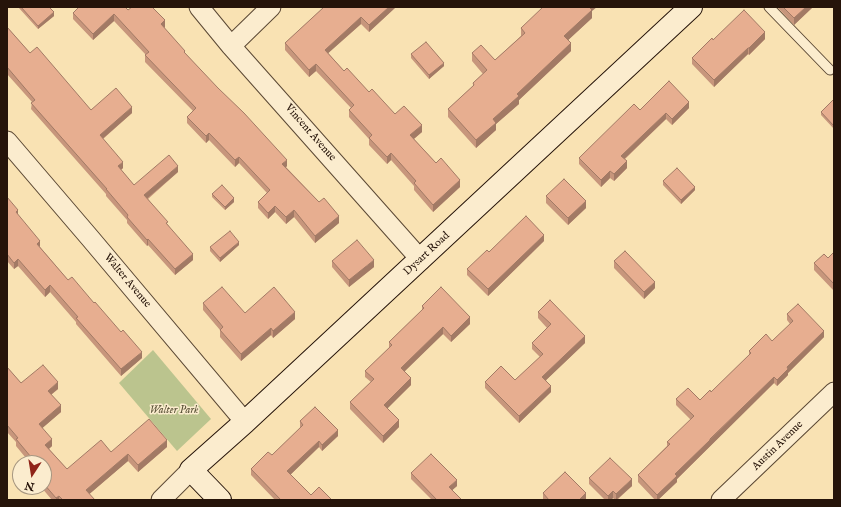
<!DOCTYPE html>
<style>
body{margin:0}
#map{position:relative;width:841px;height:507px;overflow:hidden;background:#f9e2b3;font-family:"IM FELL English",serif}
canvas{display:block}
.frame{position:absolute;inset:0;border:8px solid #26140a;pointer-events:none}
.north{position:absolute;left:12px;top:455px;width:40px;height:40px;box-sizing:border-box;background:#fbecce;border:1px solid #a69680;border-radius:50%;rotate:192deg;font-size:11px;font-weight:700;line-height:16px;text-align:center;color:#26140a}
.north::after{content:'';display:block;margin:auto;width:14px;height:18px;background:#8f2418;clip-path:polygon(50% 0,100% 100%,50% 72%,0 100%)}
</style>
<div id="map">
<canvas width="841" height="507"></canvas>
<div class="frame"></div>
<div class="north">N</div>
</div>
<script>
const context = document.querySelector('canvas').getContext('2d');
context.lineJoin = 'round';
function fillPath(path, color) { context.fillStyle = color; context.fill(path, 'evenodd'); }
const shape = rows => new Path2D(rows.map(r => 'M' + r).join(''));
function trace(path, color, width, dash) { context.strokeStyle = color; context.lineWidth = width; context.lineCap = dash ? 'butt' : 'round'; context.setLineDash(dash || []); context.stroke(path); }
function write(font, color, halo, rows, align = 'center') {
  context.font = font + ' "IM FELL English",serif'; context.lineWidth = 3; context.setLineDash([]); context.textBaseline = 'middle'; context.strokeStyle = halo; context.fillStyle = color; for (const [text, x, y, turn = 0] of rows) {
    context.save(); context.translate(x, y); context.rotate((+turn || 0) * Math.PI / 180); context.textAlign = isNaN(turn) ? turn : align; if (halo) context.strokeText(text, 0, 0); context.fillText(text, 0, 0); context.restore();
  }
}
const green = shape([
 [153,350,211,419,177,451,119,383]
]);
const lane = shape([
 [769,7,830,70]
]);
const street = shape([
 [199,7,231,46,421,260],
 [231,46,271,7],
 [7,141,90,238,245,422],
 [161,500,191,470],
 [721,500,834,392]
]);
const secondary = shape([
 [220,500,191,470,245,422,691,7]
]);
const wall = shape([
 [18,7,49,7,54,16,38,29],
 [324,7,396,7,369,32,361,24,328,53,344,71,369,92,395,114,422,132,414,139,436,163,460,187,433,212,414,190,414,186,391,160,387,164,369,145,369,139,349,117,349,110,351,108,316,71,309,77,285,50,285,43],
 [777,7,813,7,794,25],
 [128,10,165,27,164,28,185,53,287,166,286,167,339,223,315,243,294,217,286,224,275,212,268,219,258,208,258,202,267,193,239,163,235,167,209,140,206,143,187,123,187,117,193,111,145,62,145,55,146,55,114,21,93,40,73,19,73,13],
 [592,11,592,18,568,40,571,51,519,100,519,104,496,124,496,130,476,148,448,117,448,109,473,86,473,83,483,74,472,61,472,53,495,60,521,36,521,28],
 [7,27,30,53,91,110,132,113,103,139,123,168,121,170,134,185,178,172,148,199,168,225,193,260,175,275,148,245,147,246,127,223,127,220,106,196,106,194,31,109,32,102,7,74],
 [765,39,749,55,748,54,714,87,692,64,692,58,713,40],
 [411,54,444,66,429,79,411,58],
 [834,99,834,129,821,115,821,112],
 [689,108,672,125,666,119,625,159,627,168,614,181,610,178,601,187,579,164,579,158,640,110],
 [663,181,695,190,681,204,663,185],
 [212,194,234,202,225,210,212,197],
 [546,196,586,208,568,225,546,203],
 [7,197,18,216,40,247,68,280,94,303,142,358,121,376,76,324,76,322,50,292,45,297,18,266,14,269,7,261],
 [544,241,488,296,467,275,467,269,489,252],
 [239,245,220,262,210,251,210,247],
 [834,252,834,291,814,270,814,263,828,258],
 [332,261,374,267,349,287,332,267],
 [614,261,655,288,644,299,614,268],
 [203,303,245,313,295,319,273,338,271,335,241,361,220,337,220,330,203,310],
 [422,306,470,324,451,342,443,334,404,371,411,385,387,408,399,427,383,443,350,409,350,402,371,382,365,377,365,371,389,348,389,342,422,310],
 [538,312,585,343,546,380,551,392,519,423,485,388,485,382,515,380,540,357,532,349,532,343,547,328,538,318],
 [787,314,824,337,788,373,788,375,777,386,774,383,677,479,677,482,658,500,655,500,638,482,638,475,667,446,667,442,691,420,676,405,676,399,700,400,711,392,749,355,749,351,772,341,790,324,787,320],
 [7,367,21,383,58,389,51,395,61,412,42,428,52,446,49,449,67,469,111,452,167,447,138,472,128,461,89,494,95,500,52,500,41,487,44,487,44,463,30,463,16,446,16,442,7,432],
 [300,421,338,436,322,451,319,447,290,475,311,495,332,500,275,500,251,475,251,469,272,455,300,428],
 [411,473,457,486,452,490,462,500,432,500,411,479],
 [589,478,632,486,617,500,615,500,613,498,611,500,605,500,589,484],
 [543,493,586,499,585,500,543,500]
]);
const shadedWall = shape([
 [389,7,396,7,369,32,369,25],
 [589,7,597,7,592,11,592,18,564,44,564,36],
 [806,7,813,7,794,25,794,18],
 [54,12,54,16,38,29,38,26],
 [114,14,114,21,93,40,93,34],
 [361,17,361,24,325,56,325,50],
 [165,20,165,27,161,31,161,24],
 [765,32,765,39,749,55,749,48],
 [571,43,571,51,519,100,519,104,496,124,496,130,476,148,476,140,493,119,517,94],
 [748,48,748,54,714,87,714,80],
 [444,63,444,66,429,79,429,75],
 [316,64,316,71,309,77,309,70],
 [689,102,689,108,672,125,672,119],
 [132,107,132,113,100,141,100,135],
 [666,113,666,119,621,162,621,156],
 [422,125,422,132,410,142,410,135],
 [209,133,209,140,206,143,206,136],
 [391,153,391,160,387,164,387,157],
 [239,157,239,163,235,167,235,160],
 [287,160,287,166,282,171,282,164],
 [627,161,627,168,614,181,614,174],
 [123,162,123,168,118,172,118,166],
 [178,166,178,172,144,201,144,195],
 [610,171,610,178,601,187,601,180],
 [460,180,460,187,433,212,433,205],
 [695,187,695,190,681,204,681,200],
 [234,198,234,202,225,210,225,207],
 [586,201,586,208,568,225,568,218],
 [275,206,275,212,268,219,268,213],
 [18,210,18,216,16,212],
 [294,210,294,217,286,224,286,217],
 [339,216,339,223,315,243,315,236],
 [544,235,544,241,488,296,488,289],
 [148,239,148,245,147,246,147,240],
 [40,241,40,247,37,244],
 [239,242,239,245,220,262,220,258],
 [193,254,193,260,175,275,175,269],
 [18,259,18,266,14,269,14,263],
 [374,260,374,267,349,287,349,280],
 [655,282,655,288,644,299,644,292],
 [50,285,50,292,45,297,45,290],
 [295,312,295,319,273,338,273,331],
 [470,317,470,324,451,342,451,336],
 [443,327,443,334,401,375,401,368],
 [271,328,271,335,241,361,241,354],
 [824,331,824,337,788,373,788,375,777,386,777,380,787,367],
 [585,336,585,343,542,384,542,377],
 [142,352,142,358,121,376,121,369],
 [774,377,774,383,677,479,677,482,658,500,657,500,657,495,675,474],
 [411,378,411,385,384,412,384,405],
 [58,382,58,389,48,397,48,391],
 [551,386,551,392,519,423,519,416],
 [61,405,61,412,39,431,39,424],
 [399,420,399,427,383,443,383,436],
 [338,430,338,436,322,451,322,445],
 [52,439,52,446,45,452,45,445],
 [167,440,167,447,138,472,138,465],
 [319,441,319,447,287,478,287,471],
 [128,454,128,461,86,497,86,490],
 [632,479,632,486,616,500,616,494],
 [457,480,457,486,449,493,449,487],
 [613,491,613,498,611,500,608,500,608,496],
 [586,493,586,499,585,500,579,500],
 [59,496,59,500,56,500,56,498]
]);
const building = shape([
 [21,7,49,7,54,12,38,26,21,7],
 [79,7,125,7,128,10,132,7,152,7,165,20,161,24,185,51,184,52,218,88,244,113,287,160,282,164,319,202,324,198,339,216,315,236,294,210,286,217,275,206,268,213,258,202,270,190,239,157,235,160,209,133,206,136,187,117,196,108,145,55,149,52,114,14,93,34,73,13,79,7],
 [324,7,389,7,369,25,361,17,325,50,344,71,347,68,369,92,372,89,395,114,404,106,422,125,410,135,436,163,441,158,460,180,433,205,414,183,416,181,391,153,387,157,369,138,372,135,349,110,354,105,316,64,309,70,285,43,324,7],
 [543,7,589,7,592,10,564,36,571,43,517,94,519,96,493,119,496,123,476,140,448,109,474,85,473,83,487,70,472,53,481,45,495,60,525,33,521,28,543,7],
 [783,7,806,7,794,18,783,7],
 [744,10,765,32,749,48,748,48,714,80,692,58,712,38,713,40,744,10],
 [7,27,30,53,37,47,91,110,116,88,132,107,100,135,123,162,118,166,134,185,169,155,178,166,144,195,168,222,166,223,193,254,175,269,148,239,147,240,127,217,128,215,106,189,107,189,31,103,35,100,7,67,7,27],
 [426,42,444,63,429,75,411,54,426,42],
 [669,81,689,102,672,119,666,113,621,156,627,161,614,174,610,171,601,180,579,158,634,104,640,110,669,81],
 [834,99,834,126,821,112,834,99],
 [677,168,695,187,681,200,663,181,677,168],
 [564,179,586,201,568,218,546,196,564,179],
 [222,185,234,198,225,207,212,194,222,185],
 [7,197,18,210,16,212,40,241,37,244,68,280,72,277,94,303,95,302,121,332,123,330,142,352,121,369,76,318,78,317,50,285,45,290,18,259,14,263,7,254,7,197],
 [526,216,544,235,488,289,467,269,487,250,489,252,526,216],
 [230,231,239,242,220,258,210,247,230,231],
 [357,240,374,260,349,280,332,261,357,240],
 [625,251,655,282,644,292,614,261,625,251],
 [834,252,834,284,814,263,824,254,828,258,834,252],
 [222,287,245,313,274,287,295,312,273,331,271,328,241,354,220,330,223,327,203,303,222,287],
 [441,287,470,317,451,336,443,327,401,368,411,378,384,405,399,420,383,436,350,402,374,379,365,371,392,345,389,342,424,308,422,306,441,287],
 [550,300,585,336,542,377,551,386,519,416,485,382,501,366,515,380,543,354,532,343,551,324,538,312,550,300],
 [798,304,824,331,787,367,788,369,777,380,774,377,710,439,710,440,675,474,677,476,657,495,638,475,670,444,667,442,694,416,676,399,688,388,700,400,710,390,711,392,751,353,749,351,766,334,772,341,793,321,787,314,798,304],
 [43,365,58,382,48,391,61,405,39,424,52,439,45,445,67,469,101,440,111,452,149,419,167,440,138,465,128,454,86,490,95,500,63,500,59,496,56,498,44,484,44,463,36,463,16,439,18,438,7,425,7,367,21,383,43,365],
 [315,407,338,430,322,445,319,441,287,471,311,495,319,487,332,500,281,500,251,469,268,452,272,455,303,425,300,421,315,407],
 [431,454,457,480,449,487,462,500,437,500,411,473,431,454],
 [610,458,632,479,616,494,613,491,608,496,589,478,610,458],
 [565,472,586,493,579,500,549,500,543,493,565,472]
]);
const streetNames = [
 ["Vincent Avenue",310,133,49],
 ["Dysart Road",427,254,-43],
 ["Walter Avenue",127,281,50],
 ["Austin Avenue",778,446,-44]
];
const parkNames = [
 ["Walter Park",174,411]
];
fillPath(green, '#bbc48e');
trace(lane, '#5b4834', 11);
trace(street, '#5b4834', 21);
trace(secondary, '#26140a', 24);
trace(lane, '#fbecce', 9);
trace(street, '#fbecce', 19);
trace(secondary, '#fbecce', 22);
fillPath(wall, '#c7967c');
fillPath(shadedWall, '#a27a65');
fillPath(building, '#e7ae90');
trace(building, '#a27a65', 1);
write('11px', '#26140a', '#fbecce', streetNames);
write('italic 11px', '#5a5238', '#fbecce', parkNames);
</script>
